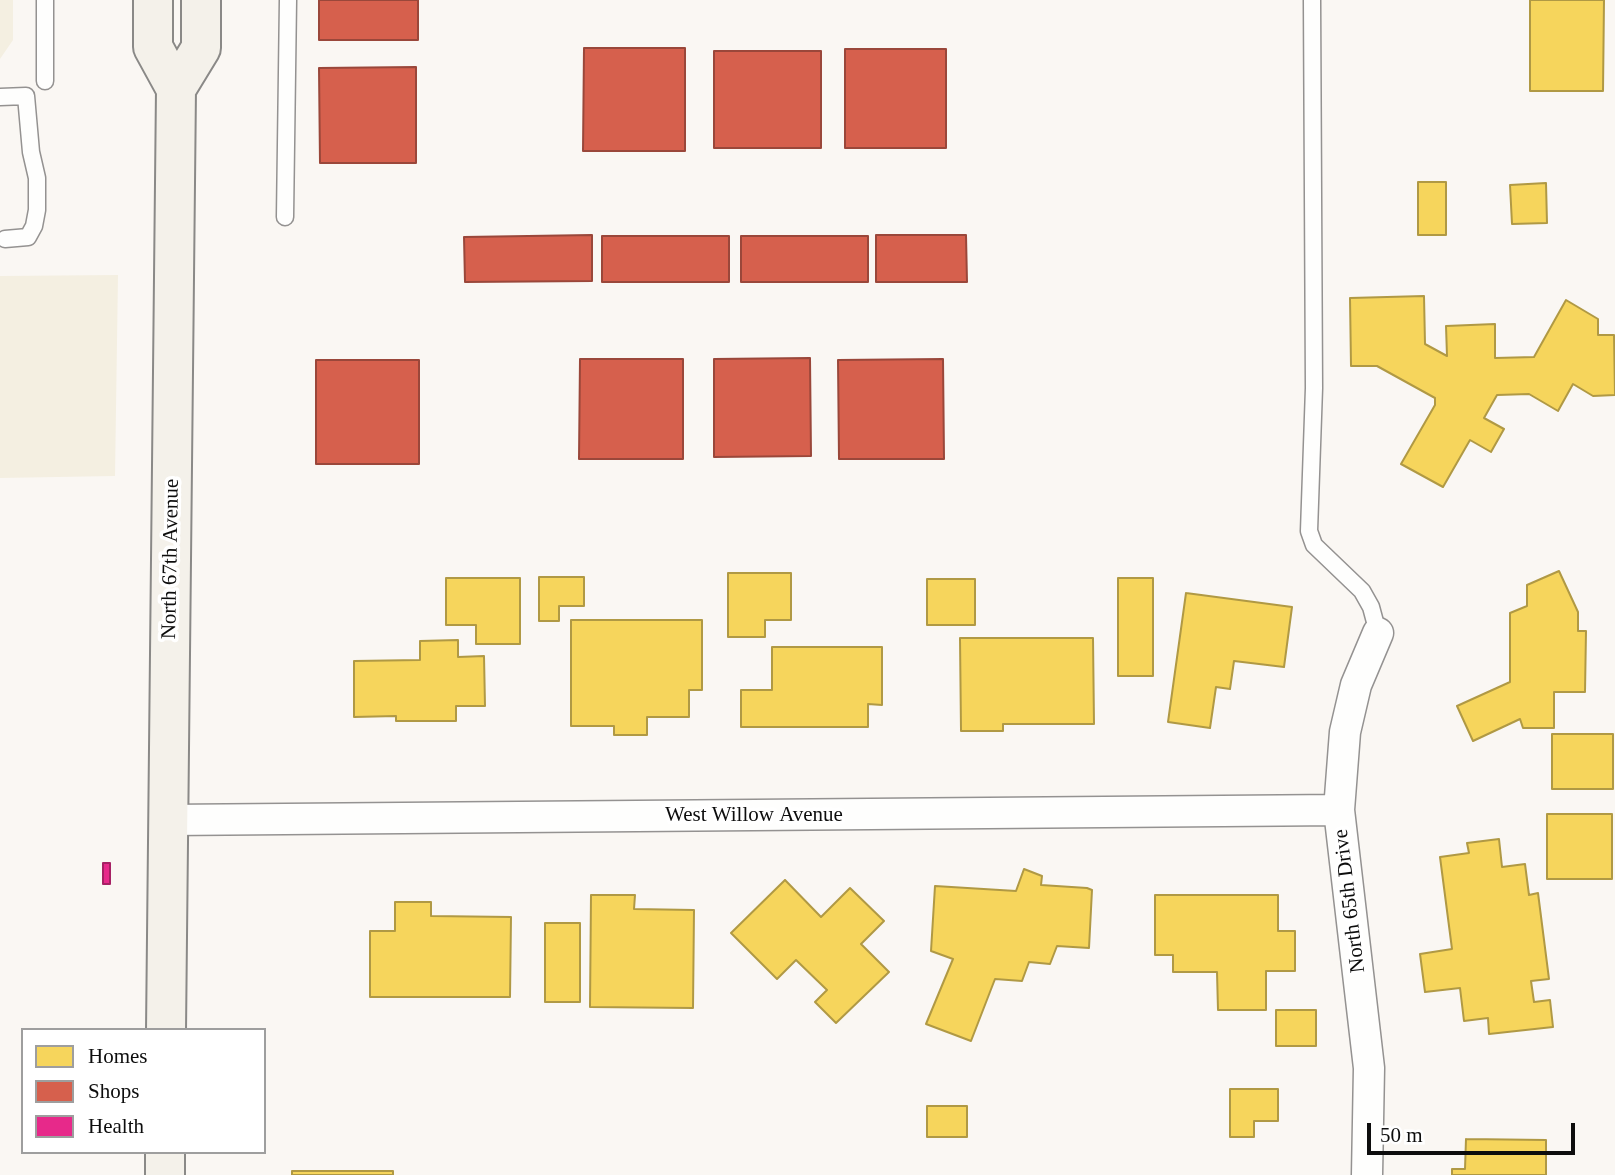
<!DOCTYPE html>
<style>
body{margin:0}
#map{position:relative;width:1615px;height:1175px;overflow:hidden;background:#faf7f3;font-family:"Times New Roman",serif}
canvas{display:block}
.legend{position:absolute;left:21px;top:1028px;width:245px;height:126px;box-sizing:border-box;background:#fff;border:2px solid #9e9e9e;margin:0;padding:9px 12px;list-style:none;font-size:21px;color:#0d0d0d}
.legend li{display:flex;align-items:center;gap:14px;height:35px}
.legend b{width:35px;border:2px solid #9e9e9e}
.scale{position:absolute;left:1367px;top:1123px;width:208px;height:32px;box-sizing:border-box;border:4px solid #0d0d0d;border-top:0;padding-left:9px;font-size:21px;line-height:24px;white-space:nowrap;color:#0d0d0d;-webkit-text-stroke:5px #fff;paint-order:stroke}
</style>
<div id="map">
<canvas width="1615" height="1175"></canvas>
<ul class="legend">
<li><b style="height:19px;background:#f6d55c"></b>Homes</li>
<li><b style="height:19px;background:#d6604d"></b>Shops</li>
<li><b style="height:19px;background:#e7298a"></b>Health</li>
</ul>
<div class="scale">50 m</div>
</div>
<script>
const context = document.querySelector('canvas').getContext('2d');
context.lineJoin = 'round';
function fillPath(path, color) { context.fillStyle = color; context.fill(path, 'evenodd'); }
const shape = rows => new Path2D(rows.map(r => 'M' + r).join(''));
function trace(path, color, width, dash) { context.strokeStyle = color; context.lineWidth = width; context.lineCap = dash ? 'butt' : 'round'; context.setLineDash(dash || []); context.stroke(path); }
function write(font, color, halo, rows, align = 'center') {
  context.font = font + ' "Times New Roman",serif'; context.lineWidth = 7; context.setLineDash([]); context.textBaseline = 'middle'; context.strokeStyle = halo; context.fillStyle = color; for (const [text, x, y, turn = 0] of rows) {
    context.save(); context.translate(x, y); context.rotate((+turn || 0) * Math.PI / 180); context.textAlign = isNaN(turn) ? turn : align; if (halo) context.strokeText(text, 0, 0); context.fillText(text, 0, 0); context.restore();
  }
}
const farmland = shape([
 [0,0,13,0,13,40,0,59],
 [118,275,115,476,0,478,0,276]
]);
const homes = shape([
 [1530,0,1604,0,1603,91,1530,91,1530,0],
 [1418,182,1446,182,1446,235,1418,235,1418,182],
 [1546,183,1547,223,1512,224,1510,185,1546,183],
 [1424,296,1425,344,1447,356,1446,326,1495,324,1495,358,1534,357,1566,300,1598,319,1598,335,1614,335,1615,395,1593,396,1573,384,1558,411,1529,394,1497,395,1484,418,1504,429,1491,452,1470,440,1443,487,1401,464,1435,405,1435,398,1377,366,1351,366,1350,298,1424,296],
 [1559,571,1578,612,1578,631,1586,631,1585,692,1554,692,1554,728,1523,728,1520,719,1473,741,1457,706,1510,682,1510,613,1527,606,1527,585,1559,571],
 [728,573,791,573,791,620,765,620,765,637,728,637,728,573],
 [539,577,584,577,584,606,559,606,559,621,539,621,539,577],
 [446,578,520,578,520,644,476,644,476,625,446,625,446,578],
 [1118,578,1153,578,1153,676,1118,676,1118,578],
 [927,579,975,579,975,625,927,625,927,579],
 [1186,593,1292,607,1284,667,1234,661,1230,689,1216,687,1210,728,1168,722,1186,593],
 [571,620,702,620,702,690,689,690,689,717,647,717,647,735,614,735,614,726,571,726,571,620],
 [960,638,1093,638,1094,724,1003,724,1003,731,961,731,960,638],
 [458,640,458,657,484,656,485,706,456,706,456,721,396,721,396,716,354,717,354,661,420,660,420,641,458,640],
 [772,647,882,647,882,705,868,704,868,727,741,727,741,690,772,690,772,647],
 [1552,734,1613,734,1613,789,1552,789,1552,734],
 [1547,814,1612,814,1612,879,1547,879,1547,814],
 [1499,839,1502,867,1525,864,1529,895,1538,893,1549,979,1531,981,1534,1002,1550,1000,1553,1027,1489,1034,1488,1018,1464,1021,1460,988,1425,992,1420,954,1452,949,1440,857,1469,853,1467,843,1499,839],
 [1024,869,1042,876,1041,885,1087,888,1092,890,1089,948,1057,946,1050,964,1029,962,1022,981,995,979,971,1041,926,1024,953,959,931,951,935,886,1016,891,1024,869],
 [785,880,821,917,850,888,884,921,861,944,889,972,836,1023,815,1002,827,990,796,960,777,979,731,933,785,880],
 [591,895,635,895,634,909,694,910,693,1008,590,1007,591,895],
 [1155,895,1278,895,1278,931,1295,931,1295,971,1266,971,1266,1010,1218,1010,1217,972,1173,972,1173,955,1155,955,1155,895],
 [395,902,431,902,431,916,511,917,510,997,370,997,370,931,395,931,395,902],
 [545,923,580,923,580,1002,545,1002,545,923],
 [1276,1010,1316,1010,1316,1046,1276,1046,1276,1010],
 [1230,1089,1278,1089,1278,1121,1254,1121,1254,1137,1230,1137,1230,1089],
 [927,1106,967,1106,967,1137,927,1137,927,1106],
 [1466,1139,1546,1140,1546,1175,1452,1175,1452,1169,1465,1169,1466,1139],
 [292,1171,393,1171,393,1175,292,1175,292,1171]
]);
const shops = shape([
 [319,0,418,0,418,40,319,40,319,0],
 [584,48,685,48,685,151,583,151,584,48],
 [845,49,946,49,946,148,845,148,845,49],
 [714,51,821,51,821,148,714,148,714,51],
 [416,67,416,163,320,163,319,68,416,67],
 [592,235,592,281,465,282,464,237,592,235],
 [876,235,966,235,967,282,876,282,876,235],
 [602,236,729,236,729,282,602,282,602,236],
 [741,236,868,236,868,282,741,282,741,236],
 [810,358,811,456,714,457,714,359,810,358],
 [580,359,683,359,683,459,579,459,580,359],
 [943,359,944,459,839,459,838,360,943,359],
 [316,360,419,360,419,464,316,464,316,360]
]);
const health = shape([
 [103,863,110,863,110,884,103,884,103,863]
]);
const lane = shape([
 [45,0,45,81],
 [1312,0,1314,388,1309,531,1314,545,1362,591,1371,607,1378,633],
 [0,97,26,96,31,152,37,178,37,210,34,226,28,237,5,239],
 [285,217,288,0]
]);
const street = shape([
 [168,820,1339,810],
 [1367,1175,1369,1068,1339,810,1345,732,1356,685,1378,633]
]);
const secondary = shape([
 [153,0,153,47,176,89,166,1030],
 [176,89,201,48,201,0],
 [165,1175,165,1152]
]);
const streetNames = [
 ["North 67th Avenue",171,559,-89],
 ["West Willow Avenue",754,815],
 ["North 65th Drive",1350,901,-97]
];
fillPath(farmland, '#f4efe1');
fillPath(homes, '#f6d55c');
trace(homes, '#b09944', 2);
fillPath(shops, '#d6604d');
trace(shops, '#9a473a', 2);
fillPath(health, '#e7298a');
trace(health, '#a62164', 2);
trace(lane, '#949291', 19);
trace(street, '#949291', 33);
trace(secondary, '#8a8987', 42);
trace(lane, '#fefefd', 16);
trace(street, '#fefefd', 30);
trace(secondary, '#f4f1ea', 38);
write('21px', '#0d0d0d', '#fff', streetNames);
</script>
